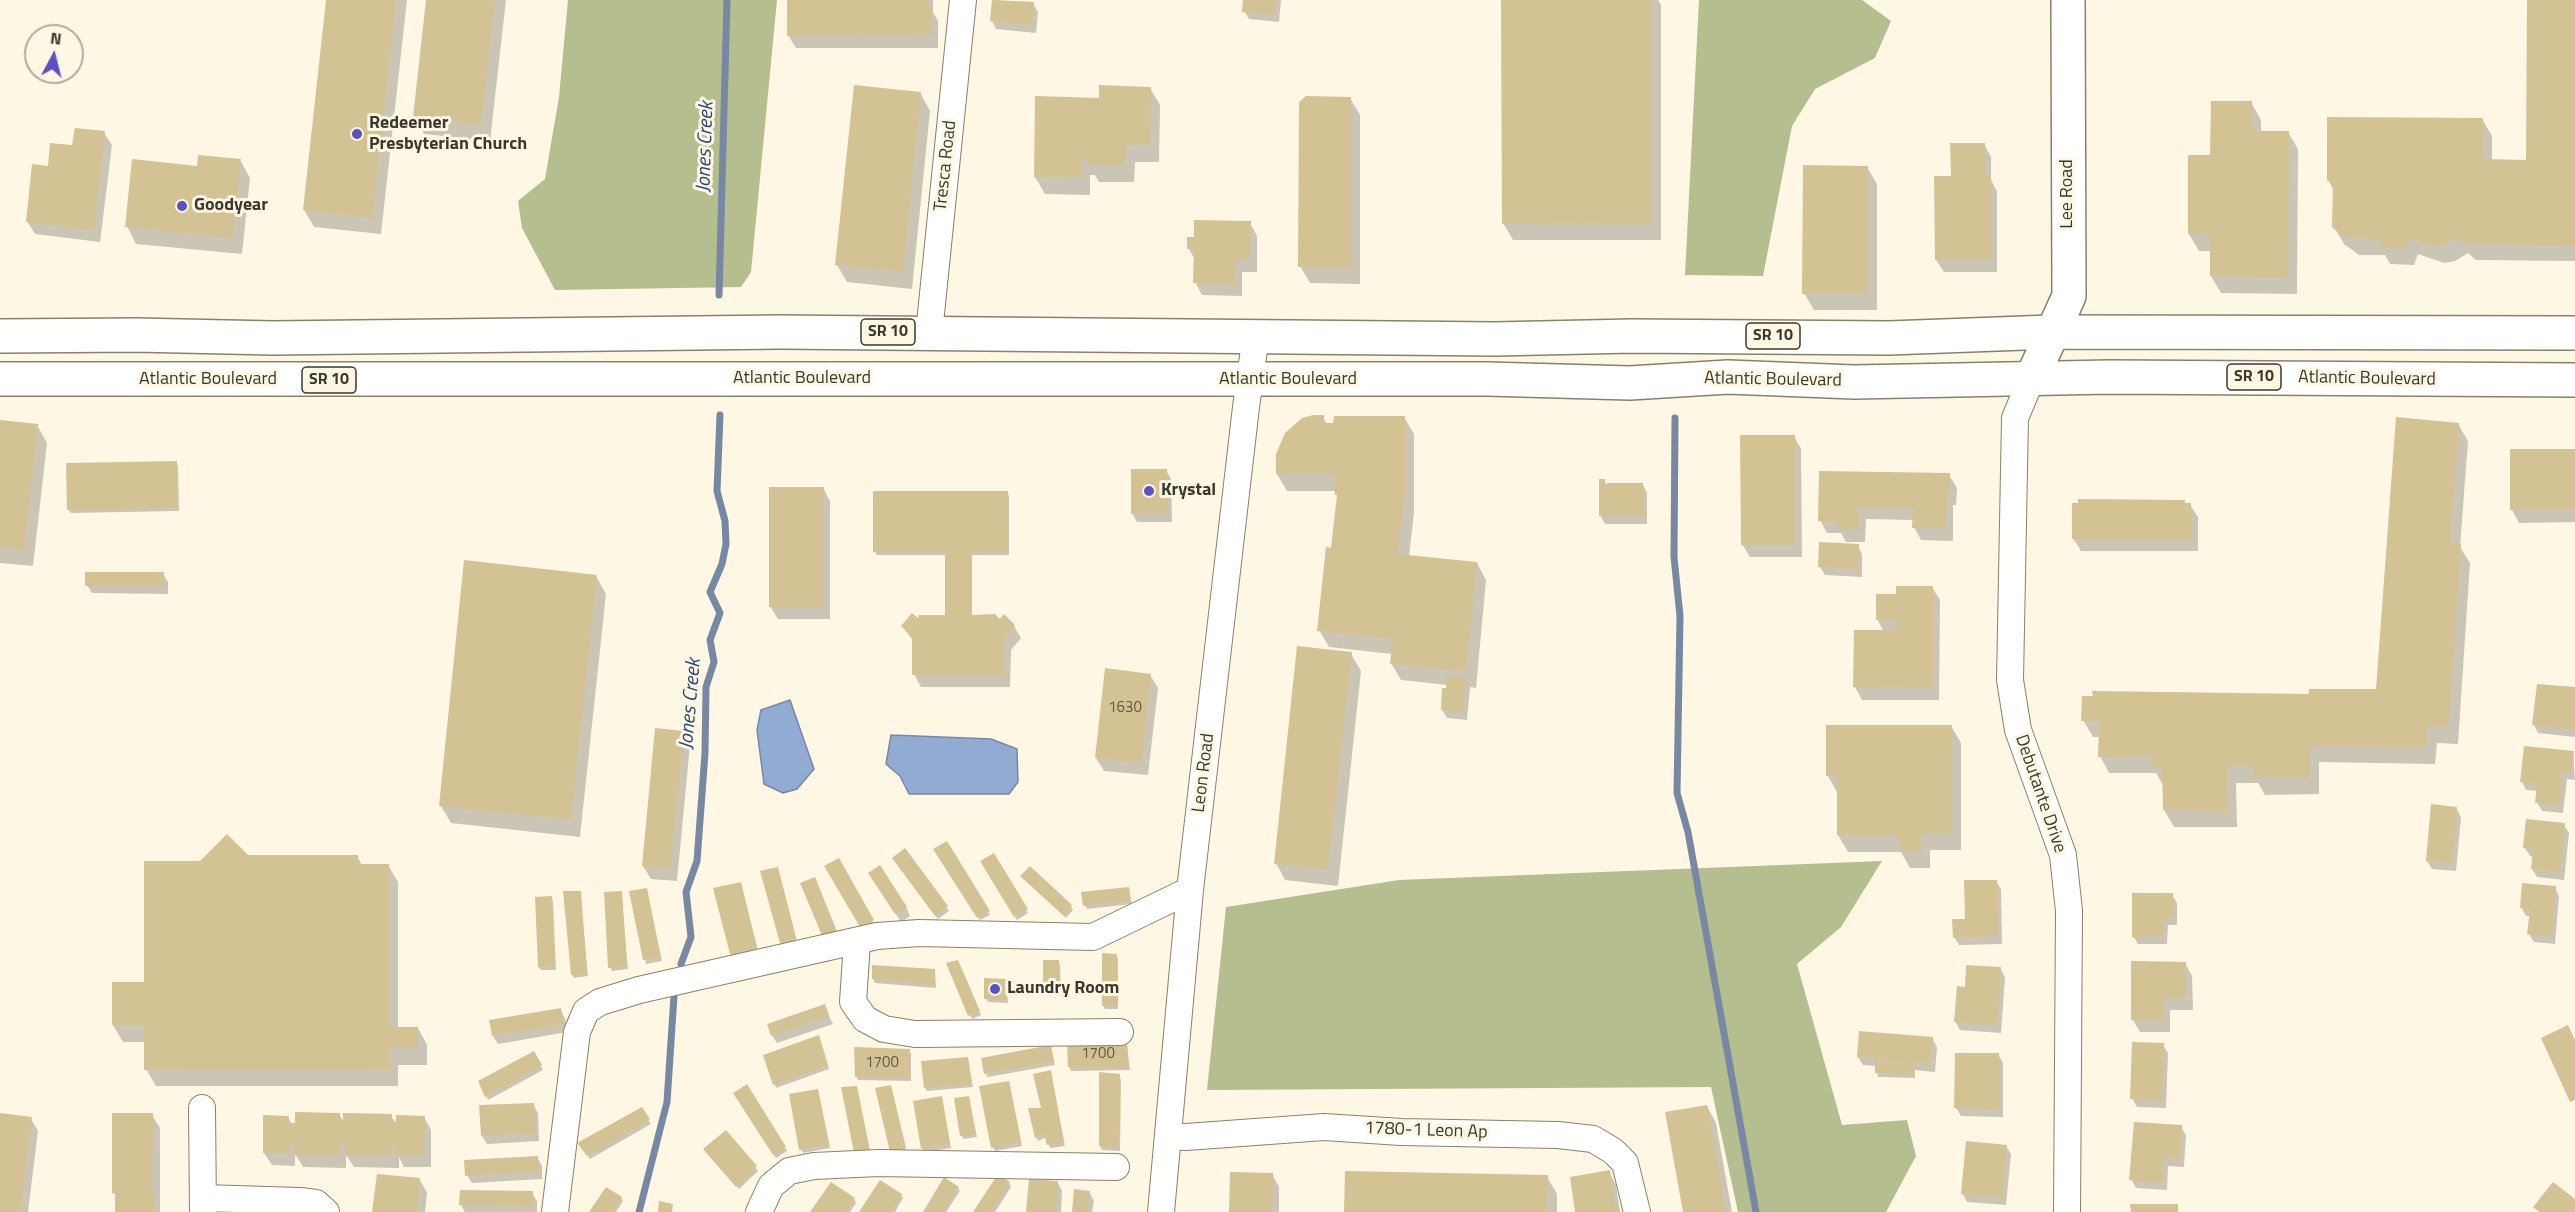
<!DOCTYPE html>
<style>
body{margin:0}
#map{position:relative;width:2575px;height:1212px;overflow:hidden;background:#fef7e3;font-family:"Titillium Web",sans-serif}
canvas{display:block}
.north{position:absolute;left:24px;top:24px;width:60px;height:60px;box-sizing:border-box;background:#fef7e3;border:2px solid #b0ab9b;border-radius:50%;rotate:7deg;font-size:16px;font-weight:700;line-height:24px;text-align:center;color:#3b382e}
.north::after{content:'';display:block;margin:auto;width:21px;height:27px;background:#5a50c8;clip-path:polygon(50% 0,100% 100%,50% 72%,0 100%)}
</style>
<div id="map">
<canvas width="2575" height="1212"></canvas>
<div class="north">N</div>
</div>
<script>
const context = document.querySelector('canvas').getContext('2d');
context.lineJoin = 'round';
function fillPath(path, color) { context.fillStyle = color; context.fill(path, 'evenodd'); }
const shape = rows => new Path2D(rows.map(r => 'M' + r).join(''));
function trace(path, color, width, dash) { context.strokeStyle = color; context.lineWidth = width; context.lineCap = dash ? 'butt' : 'round'; context.setLineDash(dash || []); context.stroke(path); }
function write(font, color, halo, rows, align = 'center') {
  context.font = font + ' "Titillium Web",sans-serif'; context.lineWidth = 6; context.setLineDash([]); context.textBaseline = 'middle'; context.strokeStyle = halo; context.fillStyle = color; for (const [text, x, y, turn = 0] of rows) {
    context.save(); context.translate(x, y); context.rotate((+turn || 0) * Math.PI / 180); context.textAlign = isNaN(turn) ? turn : align; if (halo) context.strokeText(text, 0, 0); context.fillText(text, 0, 0); context.restore();
  }
}
const forest = shape([
 [568,0,777,0,751,272,741,287,555,290,522,228,518,201,545,179,559,97],
 [1699,0,1862,0,1891,21,1875,58,1815,89,1792,126,1763,276,1685,275],
 [1882,861,1841,927,1797,964,1842,1125,1907,1120,1916,1156,1886,1212,1738,1212,1711,1087,1207,1090,1226,907,1399,880]
]);
const water = shape([
 [790,700,814,769,797,789,783,793,764,784,757,730,761,710,790,700],
 [891,735,991,739,1017,749,1018,782,1009,794,909,794,900,776,886,764,891,735]
]);
const shadow = shape([
 [327,0,407,0,381,234,314,227,304,210],
 [427,0,506,0,490,141,424,134,414,116],
 [788,0,933,0,933,12,938,21,938,48,796,48,788,35],
 [993,0,1033,4,1038,12,1036,33,996,29,992,21],
 [1245,0,1281,0,1279,22,1249,19,1244,11],
 [1503,0,1658,0,1661,5,1661,240,1513,240,1503,223],
 [2529,0,2575,0,2575,261,2476,260,2468,253,2455,261,2444,263,2418,254,2414,265,2390,264,2385,255,2359,255,2344,244,2334,227,2334,191,2328,180,2482,119,2492,136,2492,161,2528,162],
 [1150,88,1160,105,1159,162,1135,162,1134,182,1099,182,1095,175,1090,175,1090,195,1045,194,1035,177,1100,99],
 [921,94,930,111,912,289,847,282,837,265],
 [1350,98,1360,115,1360,284,1310,283,1300,266],
 [2251,102,2261,120,2261,132,2288,132,2298,149,2297,294,2221,293,2211,276,2211,251,2199,251,2189,234],
 [104,133,112,145,100,242,35,234,27,221,49,168,74,147],
 [1984,144,1991,157,1991,180,1997,191,1997,272,1944,272,1936,260,1952,177],
 [240,160,250,178,242,254,136,244,127,226,199,168],
 [1867,167,1877,184,1877,310,1814,310,1804,293],
 [1250,223,1257,236,1257,272,1242,272,1242,296,1202,295,1195,282,1195,260,1189,249],
 [1323,417,1327,425,1404,417,1414,434,1414,513,1409,556,1477,563,1486,580,1476,688,1470,687,1467,720,1447,718,1442,710,1448,685,1401,680,1391,663,1392,654,1329,647,1319,630,1333,549,1338,497,1336,491,1287,491,1277,474],
 [0,421,37,425,47,443,33,566,0,563],
 [2458,424,2468,441,2460,547,2470,563,2458,744,2437,743,2435,764,2319,762,2319,794,2265,795,2258,783,2236,783,2237,827,2174,827,2164,810,2163,785,2156,773,2109,773,2100,756,2100,737,2093,737,2083,720,2310,695,2378,690],
 [1794,436,1801,449,1802,557,1750,557,1742,544],
 [2575,450,2575,522,2519,523,2512,510],
 [176,463,178,466,179,511,71,513,68,509],
 [1166,470,1171,479,1172,522,1137,522,1132,513],
 [1949,475,1957,488,1956,505,1953,505,1953,541,1921,540,1914,527,1914,520,1866,519,1865,542,1846,542,1841,533,1827,533,1820,520],
 [1604,481,1606,484,1643,485,1647,493,1647,524,1605,524,1600,515],
 [823,488,830,501,830,619,778,619,770,606],
 [1007,492,1009,496,1009,555,972,555,972,616,1014,626,1021,638,1011,650,1010,687,921,687,914,674,914,642,902,626,947,616,947,555,877,555,874,551],
 [2186,505,2190,505,2198,517,2198,551,2081,551,2073,538],
 [1858,546,1862,554,1862,577,1825,575,1820,567],
 [163,574,168,582,168,594,92,593,87,585],
 [596,576,606,594,580,837,451,823,441,806],
 [1932,587,1940,600,1939,700,1862,700,1855,687,1884,632,1877,619,1898,595],
 [1351,654,1361,671,1338,886,1285,880,1276,863],
 [1150,675,1158,688,1148,775,1104,771,1096,758],
 [2575,689,2575,737,2538,733,2534,725],
 [1951,726,1961,743,1961,850,1930,850,1930,868,1910,868,1901,852,1848,852,1838,835,1838,794,1828,776],
 [683,732,690,745,677,881,651,879,643,866],
 [2573,752,2575,780,2567,779,2563,813,2542,811,2537,802,2538,791,2526,790,2522,782],
 [2456,808,2461,817,2456,871,2432,869,2427,861],
 [2564,825,2569,833,2564,880,2537,877,2532,869,2533,857,2530,856,2525,848],
 [946,843,990,915,980,920,935,850],
 [905,850,949,911,938,919,896,862],
 [994,855,1028,913,1017,920,982,861],
 [357,856,362,865,388,865,398,882,398,1029,418,1028,427,1045,427,1065,398,1065,398,1086,156,1086,146,1069,146,1042,123,1042,113,1025,146,983,201,862,248,857],
 [839,860,874,924,864,930,826,866],
 [779,873,797,942,783,946,781,942],
 [1022,876,1071,906,1073,910,1066,918],
 [1996,881,2001,889,2002,944,1959,945,1954,937],
 [875,882,906,907,910,916,901,922],
 [741,884,758,951,733,957,731,954],
 [1128,888,1132,904,1087,909,1085,905],
 [2555,888,2559,896,2555,944,2534,942,2529,934,2531,916,2526,916,2521,907],
 [646,890,662,961,646,964,631,892],
 [580,892,588,976,574,978,572,974],
 [621,893,628,969,612,971,610,967],
 [2172,895,2177,903,2177,925,2168,925,2167,944,2138,944,2133,936],
 [551,898,553,901,556,970,541,970,539,967],
 [1116,955,1118,959,1118,1009,1105,1009,1103,1005],
 [1045,961,1058,961,1060,965,1061,991,1047,991,1045,987],
 [2185,963,2192,976,2193,1010,2170,1010,2170,1032,2140,1032,2133,1020],
 [959,965,981,1015,972,1019,970,1015],
 [2000,968,2005,977,2001,1033,1960,1030,1955,1021,1966,989],
 [935,971,936,988,875,983,873,979],
 [1006,980,1008,1003,988,1002,986,998],
 [824,1006,833,1024,777,1043,772,1035],
 [560,1010,565,1018,567,1032,498,1044,493,1036],
 [1932,1038,1937,1047,1935,1072,1915,1070,1915,1078,1878,1077,1876,1066,1863,1065,1858,1057],
 [820,1041,829,1069,776,1088,765,1056],
 [1126,1042,1130,1070,1071,1071,1069,1067],
 [2163,1045,2168,1053,2166,1108,2137,1107,2132,1098],
 [1050,1047,1055,1065,988,1077,986,1074],
 [909,1050,911,1054,911,1081,858,1080,856,1076],
 [534,1053,543,1070,488,1100,480,1082],
 [1998,1054,2003,1063,2003,1117,1961,1116,1956,1108],
 [967,1058,973,1087,927,1091,925,1088],
 [1050,1072,1065,1146,1050,1148,1047,1137,1038,1141,1036,1137],
 [1119,1076,1121,1080,1120,1151,1102,1150,1100,1146],
 [747,1086,787,1151,776,1158,735,1094],
 [1010,1086,1022,1146,995,1151,993,1147],
 [891,1087,906,1152,893,1155],
 [818,1091,830,1148,803,1153,801,1149],
 [942,1098,951,1148,925,1152,923,1149],
 [968,1098,977,1137,964,1139,961,1135],
 [533,1104,538,1113,539,1141,487,1144,482,1136],
 [1707,1106,1716,1123,1732,1212,1684,1212],
 [641,1109,651,1124,590,1159,581,1146],
 [339,1114,344,1123,391,1116,398,1126,424,1117,431,1130,431,1167,404,1167,399,1157,399,1168,354,1167,346,1155,346,1168,303,1167,295,1154,295,1166,272,1165,264,1153,288,1117,292,1125],
 [0,1115,31,1119,38,1131,28,1212,0,1212],
 [152,1115,160,1128,160,1212,116,1212,117,1198,114,1193],
 [2181,1127,2186,1135,2184,1167,2168,1166,2167,1190,2136,1188,2131,1179],
 [726,1132,758,1171,739,1189,707,1153],
 [2006,1146,2011,1154,2006,1205,1967,1202,1962,1193],
 [537,1157,542,1166,542,1179,472,1183,467,1175],
 [1609,1172,1616,1185,1620,1212,1577,1212],
 [1272,1174,1279,1187,1279,1212,1230,1212],
 [1547,1177,1557,1194,1557,1212,1346,1212],
 [420,1180,427,1193,425,1212,375,1212],
 [1009,1183,1011,1187,995,1212,975,1212],
 [1058,1183,1062,1191,1061,1212,1028,1212],
 [958,1188,960,1191,946,1212,924,1212],
 [1089,1192,1094,1201,1092,1212,1073,1212],
 [532,1193,537,1201,537,1212,465,1212,461,1205],
 [901,1195,903,1198,895,1212,861,1212],
 [621,1198,623,1201,616,1212,591,1212],
 [854,1199,856,1203,850,1212,811,1212]
]);
const stream = shape([
 [719,295,727,0],
 [1675,418,1674,557,1680,616,1677,793,1688,832,1756,1212],
 [681,964,691,937,686,892,697,861,705,753,706,687,714,662,710,640,720,613,710,592,722,564,726,544,725,521,717,491,720,415],
 [639,1212,667,1102,674,996]
]);
const building = shape([
 [326,0,396,0,372,218,303,210],
 [426,0,495,0,481,125,413,117],
 [787,0,927,0,927,6,932,6,932,35,787,36],
 [992,0,1034,2,1032,25,990,21],
 [1243,0,1277,0,1275,14,1242,12],
 [1501,0,1652,0,1652,223,1502,224],
 [2527,0,2575,0,2575,245,2464,244,2458,237,2445,245,2433,246,2409,238,2405,248,2379,248,2379,239,2348,238,2340,234,2332,227,2333,181,2327,181,2327,117,2483,118,2483,159,2526,160],
 [854,85,921,92,903,272,835,265],
 [1099,85,1151,87,1150,146,1126,145,1125,166,1087,165,1087,159,1081,158,1081,178,1034,177,1035,96,1099,98],
 [1306,96,1351,97,1351,267,1298,267,1299,102],
 [2211,101,2252,101,2252,131,2289,131,2288,277,2210,276,2210,234,2188,234,2188,155,2210,155],
 [75,128,105,131,94,230,26,222,32,164,48,166,50,143,72,145],
 [1950,143,1985,143,1985,176,1991,176,1991,260,1935,260,1934,176,1951,176],
 [198,155,241,159,233,238,125,227,132,159,197,166],
 [1803,165,1868,166,1868,294,1802,294],
 [1194,220,1251,221,1250,260,1236,260,1235,283,1193,283,1194,249,1187,249,1187,237,1194,237],
 [1313,415,1324,415,1324,423,1333,423,1334,416,1405,416,1405,495,1397,554,1477,562,1466,671,1390,664,1393,638,1317,631,1326,547,1331,548,1337,495,1335,495,1334,474,1276,474,1276,454,1285,433,1302,418],
 [2396,417,2459,423,2450,544,2461,544,2449,728,2428,726,2426,747,2310,746,2310,778,2253,778,2253,767,2227,766,2228,811,2163,810,2162,768,2151,768,2151,756,2098,757,2099,721,2081,721,2082,696,2093,696,2092,691,2309,694,2309,689,2376,689],
 [0,420,38,424,24,550,0,547],
 [1740,435,1795,435,1795,545,1741,545],
 [2510,449,2575,449,2575,510,2510,510],
 [177,461,177,508,67,510,66,463],
 [1131,469,1167,469,1168,514,1131,514],
 [1819,471,1950,473,1950,492,1947,492,1946,528,1912,528,1913,508,1859,507,1859,530,1837,530,1837,521,1818,521],
 [1599,479,1605,479,1605,485,1607,485,1607,483,1643,483,1643,516,1599,516],
 [769,487,824,487,824,607,769,607],
 [873,491,1008,491,1008,552,971,552,971,615,995,614,1000,619,1004,614,1015,625,1004,637,1004,675,912,675,912,636,901,626,912,613,918,618,919,615,945,615,945,552,873,552],
 [2078,499,2185,500,2185,503,2191,503,2191,539,2072,539,2072,503,2078,503],
 [1819,542,1859,544,1858,569,1818,567],
 [464,560,597,575,571,820,439,806],
 [85,572,164,572,164,586,85,586],
 [1896,586,1933,586,1933,688,1853,687,1854,630,1897,630,1897,620,1876,620,1876,594,1896,594],
 [1297,646,1352,652,1328,869,1274,864],
 [1105,668,1151,674,1141,763,1095,758],
 [1447,676,1466,677,1463,712,1441,710,1442,688,1446,688],
 [2537,684,2575,687,2575,730,2532,725],
 [1826,725,1952,725,1952,834,1921,834,1921,851,1899,851,1899,835,1837,835,1837,776,1826,776],
 [655,728,684,731,670,869,642,866],
 [2524,746,2574,751,2572,772,2563,771,2559,805,2535,803,2537,784,2520,782],
 [2431,804,2457,807,2452,864,2426,861],
 [2526,819,2565,823,2560,873,2531,869,2533,850,2523,848],
 [227,834,248,855,358,855,358,864,389,864,389,1027,418,1027,418,1048,389,1048,389,1069,144,1070,144,1025,112,1025,112,982,144,982,144,861,200,861],
 [947,841,990,911,977,918,933,849],
 [905,848,948,906,935,916,892,858],
 [994,853,1028,909,1014,917,980,861],
 [839,858,874,920,860,927,824,866],
 [880,865,907,907,895,914,868,873],
 [1030,866,1072,905,1064,916,1020,876],
 [778,867,796,938,780,943,760,871],
 [815,877,840,939,826,945,800,883],
 [1964,880,1997,880,1998,936,1953,938,1952,919,1965,919],
 [741,882,757,948,730,954,713,888],
 [2522,883,2556,886,2551,936,2527,934,2530,909,2520,908],
 [1129,887,1131,900,1083,906,1081,892],
 [647,888,661,958,643,960,629,891],
 [563,891,581,891,587,973,571,975],
 [622,891,627,966,608,968,604,892],
 [2132,893,2173,893,2173,917,2164,917,2163,936,2132,937],
 [552,896,555,966,538,967,535,897],
 [1102,953,1117,954,1117,1006,1102,1006],
 [958,960,980,1011,968,1016,946,963],
 [1043,960,1059,960,1060,987,1043,987],
 [2131,961,2186,962,2186,997,2164,998,2164,1020,2131,1020],
 [872,965,935,969,935,985,872,979],
 [1966,965,2001,967,1997,1025,1954,1022,1957,986,1965,987],
 [984,978,1006,979,1007,1000,984,999],
 [825,1004,829,1015,771,1036,767,1024],
 [561,1008,564,1024,492,1036,489,1020],
 [2568,1025,2575,1040,2575,1100,2570,1102,2541,1038],
 [1859,1031,1933,1037,1930,1064,1857,1057],
 [819,1035,828,1065,773,1085,763,1055],
 [1127,1040,1129,1067,1068,1067,1067,1041],
 [2132,1042,2164,1043,2162,1100,2130,1099],
 [1051,1045,1054,1061,984,1074,981,1058],
 [854,1047,910,1049,910,1078,855,1077],
 [534,1051,542,1065,485,1097,478,1081],
 [1955,1053,1999,1053,1999,1109,1954,1108],
 [968,1057,972,1084,924,1088,921,1061],
 [1875,1061,1914,1063,1914,1075,1875,1073],
 [1051,1070,1064,1143,1047,1145,1044,1134,1035,1138,1028,1108,1041,1108,1033,1074],
 [1099,1072,1120,1074,1118,1148,1099,1146],
 [1009,1081,1021,1142,991,1148,979,1086],
 [747,1084,786,1147,773,1155,733,1093],
 [891,1085,906,1148,890,1152,875,1088],
 [857,1086,870,1151,854,1153,841,1087],
 [818,1089,829,1144,799,1150,789,1094],
 [942,1096,950,1144,921,1149,913,1101],
 [969,1096,976,1134,960,1136,954,1098],
 [534,1103,536,1133,481,1136,479,1105],
 [1707,1105,1726,1212,1683,1212,1665,1112],
 [642,1107,650,1119,587,1156,577,1143],
 [295,1112,340,1113,340,1120,343,1120,343,1113,392,1114,392,1122,396,1122,396,1115,425,1116,424,1155,396,1155,396,1145,392,1145,392,1155,345,1155,345,1145,340,1144,340,1155,294,1155,294,1144,289,1144,289,1153,263,1153,263,1115,289,1116,288,1123,295,1123],
 [0,1113,32,1117,20,1212,0,1212],
 [112,1113,153,1113,152,1193,155,1193,155,1212,115,1212,115,1194,112,1193],
 [2134,1122,2182,1125,2180,1159,2164,1158,2163,1182,2129,1180],
 [726,1130,757,1166,736,1187,703,1149],
 [1966,1141,2007,1145,2002,1197,1961,1194],
 [538,1156,538,1171,465,1176,464,1160],
 [1610,1170,1615,1207,1619,1207,1620,1212,1575,1212,1570,1177],
 [1345,1171,1548,1175,1547,1212,1344,1212],
 [1230,1172,1273,1173,1272,1212,1229,1212],
 [377,1174,420,1178,417,1212,372,1212],
 [998,1174,1010,1182,991,1212,973,1212],
 [944,1177,959,1187,942,1212,923,1212],
 [1029,1179,1058,1181,1056,1212,1026,1212],
 [880,1180,902,1194,891,1212,859,1212],
 [831,1182,855,1198,846,1212,810,1212],
 [2553,1182,2575,1199,2575,1212,2539,1212,2533,1207],
 [606,1187,622,1197,612,1212,589,1212],
 [1074,1189,1090,1191,1087,1212,1072,1212],
 [460,1190,533,1191,533,1207,459,1205],
 [659,1201,673,1204,672,1212,658,1212],
 [2130,1204,2178,1204,2178,1212,2131,1212]
]);
const street = shape([
 [929,333,963,0],
 [2031,380,2015,418,2010,680,2018,730,2063,855,2069,911,2067,1212],
 [857,942,853,1002,865,1019,884,1029,915,1034,1120,1032],
 [202,1108,203,1212],
 [1169,1136,1186,1137,1324,1127,1401,1132,1558,1135,1593,1139,1613,1151,1625,1163,1637,1212],
 [203,1198,300,1201,316,1203,326,1212],
 [555,1212,577,1032,586,1011,600,1002,639,990,877,936,919,933,1093,937,1190,890],
 [759,1212,771,1186,789,1171,814,1166,878,1163,1116,1167],
 [1161,1212,1190,890,1246,407,1256,335]
]);
const secondary = shape([
 [2031,380,2069,296,2068,0]
]);
const highway = shape([
 [0,336,136,335,273,338,780,332,1495,339,1632,336,1889,338,2051,332,2575,333],
 [0,379,1487,379,1630,383,1728,377,1854,382,2110,377,2575,380]
]);
const markers = [
 [357,134,6,"#5a50c8"],
 [182,206,6,"#5a50c8"],
 [1149,491,6,"#5a50c8"],
 [995,989,6,"#5a50c8"]
];
const numberNames = [
 ["1630",1125,708],
 ["1700",1098,1054],
 ["1700",882,1063]
];
const shields = [
 [888,332,54],
 [1773,336,54],
 [2254,377,54],
 [329,380,54]
];
const shieldNames = [
 ["SR 10",888,332],
 ["SR 10",1773,336],
 ["SR 10",2254,377],
 ["SR 10",329,380]
];
const poiNames = [
 ["Redeemer",369,124],
 ["Presbyterian Church",369,145],
 ["Goodyear",194,206],
 ["Krystal",1161,491],
 ["Laundry Room",1007,989]
];
const streetNames = [
 ["Tresca Road",946,166,-84],
 ["Lee Road",2068,194,-90],
 ["Atlantic Boulevard",802,379],
 ["Atlantic Boulevard",2367,379,1],
 ["Atlantic Boulevard",208,380],
 ["Atlantic Boulevard",1288,380],
 ["Atlantic Boulevard",1773,380,1],
 ["Leon Road",1204,773,-83],
 ["Debutante Drive",2040,794,71],
 ["1780-1 Leon Ap",1426,1131,2]
];
const waterNames = [
 ["Jones Creek",706,147,-88],
 ["Jones Creek",691,704,-85]
];
fillPath(forest, '#b4be8f');
fillPath(water, '#92abd3');
trace(water, '#7888a2', 1.5);
fillPath(shadow, '#0003');
trace(stream, '#7888a2', 7);
fillPath(building, '#d3c293');
trace(street, '#8a816b', 28);
trace(secondary, '#8a816b', 36);
trace(highway, '#8a816b', 36);
trace(street, '#fff', 26);
trace(secondary, '#fff', 33);
trace(highway, '#fff', 33);
for (const [x, y, r, color] of markers) { const dot = new Path2D(); dot.arc(x, y, r, 0, 2 * Math.PI); context.fillStyle = color; context.fill(dot); trace(dot, '#fef7e3', 2); }
write('15px', '#615a47', null, numberNames);
for (const [x, y, w] of shields) { const box = new Path2D(); box.roundRect(x - w / 2, y - 13, w, 26, 4.5); context.fillStyle = '#fef7e3'; context.fill(box); trace(box, '#3b382e', 1.5); }
write('bold 16px', '#3b382e', null, shieldNames);
write('bold 18px', '#3b382e', '#fef7e3', poiNames, 'left');
write('18px', '#3b382e', '#fef7e3', streetNames);
write('italic 20px', '#27477a', '#fef7e3', waterNames);
</script>
